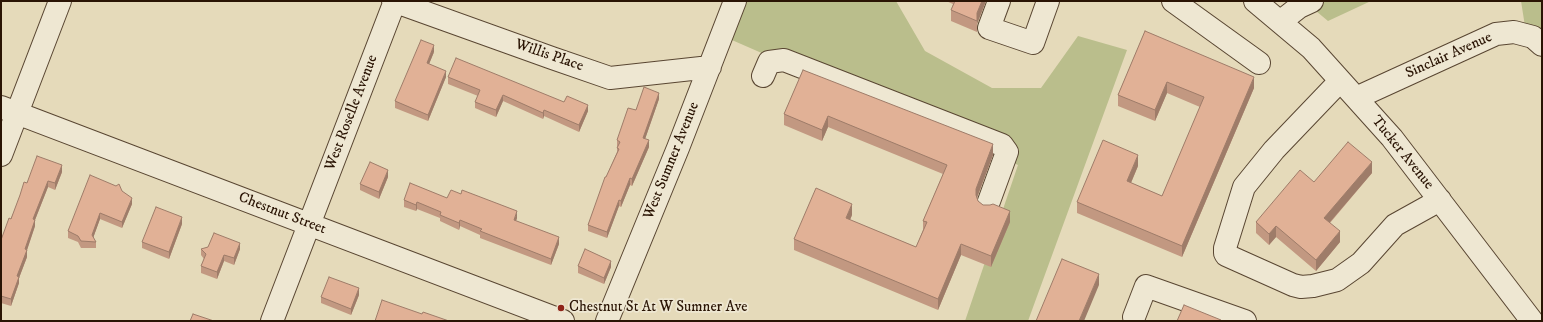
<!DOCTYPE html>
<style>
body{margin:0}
#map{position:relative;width:1543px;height:322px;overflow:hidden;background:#e5daba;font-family:"IM FELL DW Pica",serif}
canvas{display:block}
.frame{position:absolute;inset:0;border:2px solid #2a1404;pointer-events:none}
</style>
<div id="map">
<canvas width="1543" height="322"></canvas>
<div class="frame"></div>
</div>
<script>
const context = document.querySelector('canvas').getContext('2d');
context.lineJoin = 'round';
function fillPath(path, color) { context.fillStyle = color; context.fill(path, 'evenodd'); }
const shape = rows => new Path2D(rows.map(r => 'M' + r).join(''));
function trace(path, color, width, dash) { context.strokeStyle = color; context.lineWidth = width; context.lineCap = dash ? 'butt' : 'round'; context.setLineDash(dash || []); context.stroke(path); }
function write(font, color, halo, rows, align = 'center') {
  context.font = font + ' "IM FELL DW Pica",serif'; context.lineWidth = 3.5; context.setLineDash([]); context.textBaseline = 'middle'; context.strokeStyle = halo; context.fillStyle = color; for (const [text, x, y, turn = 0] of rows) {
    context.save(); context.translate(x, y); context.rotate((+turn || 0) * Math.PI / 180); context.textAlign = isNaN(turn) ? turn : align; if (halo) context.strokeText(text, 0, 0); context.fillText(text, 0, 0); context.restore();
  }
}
const green = shape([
 [738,1,896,1,925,51,992,88,1041,88,1078,36,1127,50,1028,321,965,321,1018,165,725,37],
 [1304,1,1371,1,1328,21],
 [1521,1,1542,1,1542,58,1527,39]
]);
const minor = shape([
 [393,1,552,58,610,78,710,67],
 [999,1,989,28,1033,43,1048,1],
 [1173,1,1259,63],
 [1255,1,1311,48,1392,138,1532,321],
 [1280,22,1299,7,1312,1],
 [763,76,769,62,784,60,1002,145,1007,152,988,204],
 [1340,81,1274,150,1244,187,1225,248,1225,253,1226,255,1293,285,1301,287,1313,286,1337,280,1361,263,1395,225,1440,200],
 [1356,98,1496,34,1514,32,1533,37,1542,45],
 [1,107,563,321],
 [1,155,60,1],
 [1134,317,1146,286,1245,321],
 [272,321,395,1],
 [607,321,678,148,735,1]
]);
const wall = shape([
 [946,1,986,1,977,24,977,32,951,21,951,10,953,4],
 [1145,31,1254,88,1182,257,1077,213,1077,202,1138,166,1131,183,1162,196,1200,107,1167,93,1155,121,1118,106,1118,95],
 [434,52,429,64,446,77,428,121,395,108,395,101],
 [803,70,993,155,977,198,978,201,983,205,1010,222,991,267,961,255,938,310,794,250,794,239,852,215,850,220,916,247,923,230,923,221,943,174,828,127,822,141,784,125,784,114],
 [448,77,588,111,579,132,544,116,543,119,503,101,496,117,475,108,475,102,478,96,448,84],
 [659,99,645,139,649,147,632,186,630,185,621,207,619,206,607,238,588,231,588,225,606,177,617,152,617,140,636,110],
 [62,172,55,190,48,187,35,220,35,226,27,250,27,257,19,278,19,283,11,306,1,303,1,240,27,183],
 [1372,173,1330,223,1340,242,1316,271,1276,237,1269,245,1256,233,1256,222,1314,182],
 [388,177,379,199,360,190,360,184],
 [122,191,132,204,122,228,100,219,93,238,96,242,96,248,81,248,78,242,68,238,68,231],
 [447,198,517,218,516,221,559,244,551,265,480,238,480,235,460,226,459,230,440,221,440,218,417,209,416,211,404,207,404,200],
 [182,224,169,259,142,248,142,242],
 [201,249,240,249,234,265,224,261,217,279,201,273,201,266,204,259,201,255],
 [578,266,611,267,604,284,578,273],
 [359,295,351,315,321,303,321,297]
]);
const shadedWall = shape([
 [982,1,986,1,977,24,977,32,977,13],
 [434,45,434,52,427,69,427,63],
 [446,71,446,77,428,121,428,115],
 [1254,77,1254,88,1182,257,1182,246],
 [1167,82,1167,93,1155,121,1155,110],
 [659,93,659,99,643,145,643,138],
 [503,95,503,101,496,117,496,110],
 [588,105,588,111,579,132,579,125],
 [544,110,544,116,543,119,543,113],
 [828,116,828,127,822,141,822,130],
 [649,140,649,147,632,186,632,179],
 [993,144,993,155,976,200,976,189],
 [1138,155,1138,166,1127,192,1127,181],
 [1372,162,1372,173,1324,229,1324,218],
 [62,165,62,172,55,190,55,183],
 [388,170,388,177,379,199,379,192],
 [630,178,630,185,621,207,621,201],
 [48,181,48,187,33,225,33,219],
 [132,198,132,204,122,228,122,222],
 [619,200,619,206,607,238,607,232],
 [417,202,417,209,416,211,416,205],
 [852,204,852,215,846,229,846,218],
 [517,211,517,218,514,226,514,220],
 [1010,211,1010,222,991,267,991,256],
 [100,213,100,219,92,241,92,235],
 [182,217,182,224,169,259,169,252],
 [35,220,35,226,26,253,27,250,27,257,19,278,19,283,11,306,11,299,17,276,25,249],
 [460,220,460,226,459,230,459,223],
 [1276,226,1276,237,1269,245,1269,234],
 [1340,231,1340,242,1316,271,1316,260],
 [559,237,559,244,551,265,551,259],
 [240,243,240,249,234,265,234,258],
 [961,244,961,255,938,310,938,299],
 [224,255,224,261,217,279,217,272],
 [611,261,611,267,604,284,604,278],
 [1099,274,1099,285,1084,321,1079,321],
 [359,288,359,295,351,315,351,309]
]);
const building = shape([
 [955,1,982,1,977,13,977,21,951,10,955,1],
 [1145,31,1254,77,1182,246,1077,202,1103,140,1138,155,1127,181,1162,196,1204,97,1167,82,1155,110,1118,95,1145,31],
 [421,40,434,45,427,63,446,71,428,115,395,101,421,40],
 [456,58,564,102,567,96,588,105,579,125,544,110,543,113,503,95,496,110,475,102,480,90,448,77,456,58],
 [803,70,993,144,976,189,976,195,978,201,983,205,990,205,993,204,1010,211,991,256,961,244,938,299,794,239,816,188,852,204,846,218,916,247,927,222,923,221,947,165,828,116,822,130,784,114,803,70],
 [644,87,659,93,643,138,649,140,632,179,630,178,621,201,619,200,607,232,588,225,605,177,606,177,619,149,617,148,620,142,617,140,628,108,636,110,644,87],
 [1348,142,1372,162,1324,218,1340,231,1316,260,1276,226,1269,234,1256,222,1300,170,1314,182,1348,142],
 [37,156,62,165,55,183,48,181,33,219,35,220,25,249,27,250,17,276,19,277,11,299,1,296,1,240,9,218,11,219,20,195,24,182,27,183,37,156],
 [370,162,388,170,379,192,360,184,370,162],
 [90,175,116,186,119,184,122,191,132,198,122,222,100,213,92,235,96,242,81,241,78,236,68,231,90,175],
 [410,183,447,198,451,190,461,194,462,190,517,211,514,220,559,237,551,259,480,231,482,229,460,220,459,223,440,215,441,212,417,202,416,205,404,200,410,183],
 [156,207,182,217,169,252,142,242,156,207],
 [214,233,240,243,234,258,224,255,217,272,201,266,206,254,201,249,208,247,214,233],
 [585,249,611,261,604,278,578,266,585,249],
 [1062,259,1099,274,1079,321,1036,321,1062,259],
 [329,277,359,288,351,309,321,297,329,277],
 [382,300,422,314,423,312,449,321,375,321,382,300],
 [1184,305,1221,320,1221,321,1177,321,1184,305],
 [193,314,214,321,190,321,193,314]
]);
const markers = [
 [561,308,4,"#8f2418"]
];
const streetNames = [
 ["Willis Place",549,56,19],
 ["Sinclair Avenue",1449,56,-24],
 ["West Roselle Avenue",352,113,-69],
 ["Tucker Avenue",1402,153,51],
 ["West Sumner Avenue",672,161,-68],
 ["Chestnut Street",282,214,21]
];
const poiNames = [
 ["Chestnut St At W Sumner Ave",569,308]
];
fillPath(green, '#babe8c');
trace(minor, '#594632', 24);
trace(minor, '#eee7d2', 22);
fillPath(wall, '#c29881');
fillPath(shadedWall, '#9e7c69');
fillPath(building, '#e1b196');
trace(building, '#9e7c69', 1);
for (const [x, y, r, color] of markers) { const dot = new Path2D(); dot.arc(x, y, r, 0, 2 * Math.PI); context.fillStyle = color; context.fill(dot); trace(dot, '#eee7d2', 1.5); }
write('15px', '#2a1404', '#eee7d2', streetNames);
write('15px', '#2a1404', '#eee7d2', poiNames, 'left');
</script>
